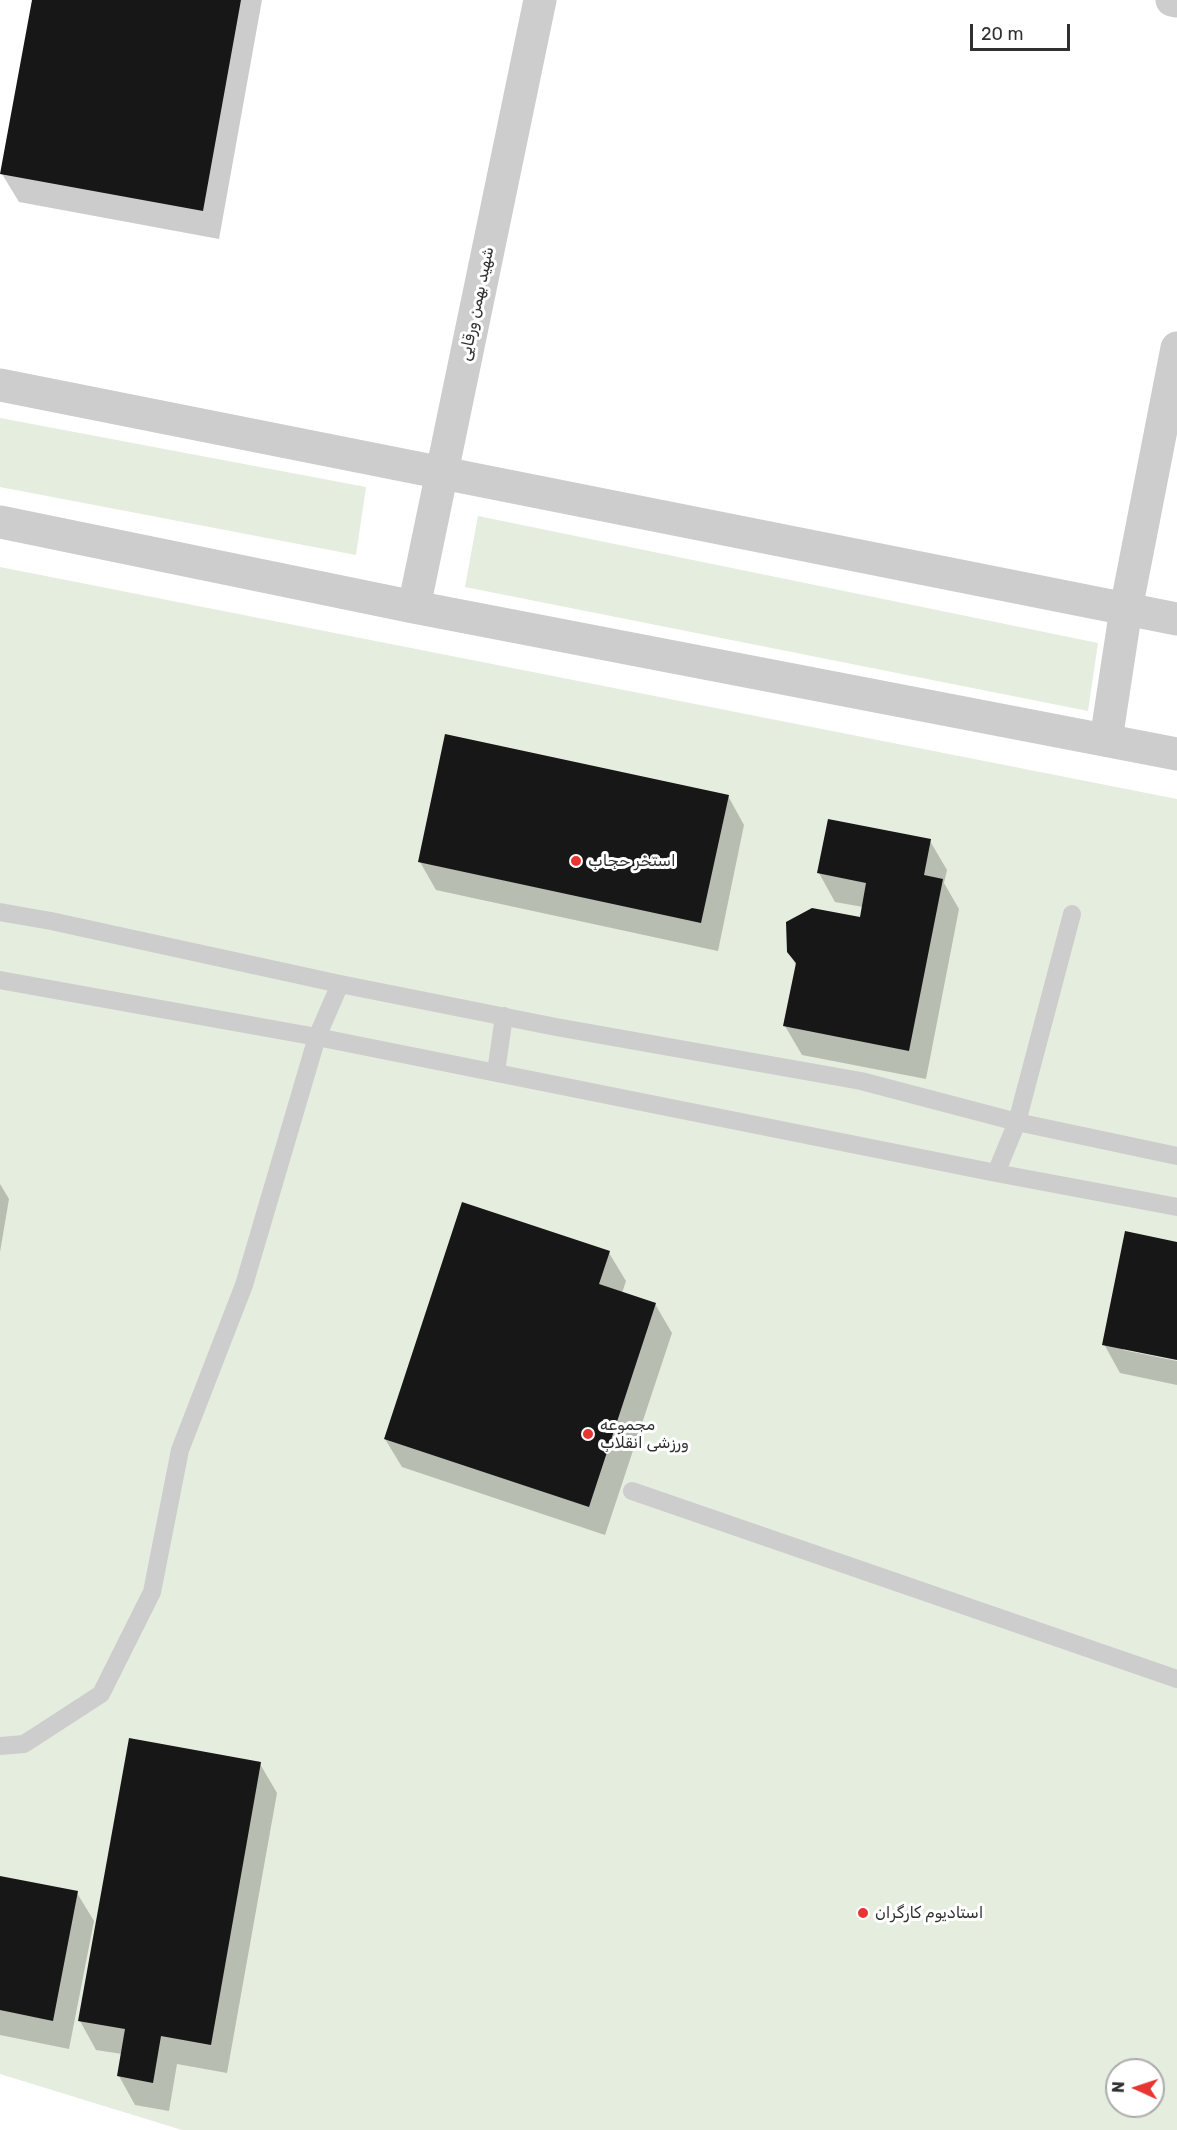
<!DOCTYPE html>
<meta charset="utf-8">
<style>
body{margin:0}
#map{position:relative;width:1177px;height:2130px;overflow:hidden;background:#fff;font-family:Rubik,sans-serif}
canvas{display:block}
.north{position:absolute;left:1105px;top:2058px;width:60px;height:60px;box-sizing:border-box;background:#fff;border:2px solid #acacac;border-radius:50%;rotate:273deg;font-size:16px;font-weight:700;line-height:24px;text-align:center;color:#303030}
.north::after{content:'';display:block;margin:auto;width:21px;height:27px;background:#e73532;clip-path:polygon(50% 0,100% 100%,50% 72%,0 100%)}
.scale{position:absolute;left:970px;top:24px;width:100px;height:27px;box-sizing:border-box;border:3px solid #303030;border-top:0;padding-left:8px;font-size:18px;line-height:21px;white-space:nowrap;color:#303030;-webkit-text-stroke:4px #fff;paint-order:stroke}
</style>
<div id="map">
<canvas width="1177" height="2130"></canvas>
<div class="north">N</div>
<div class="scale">20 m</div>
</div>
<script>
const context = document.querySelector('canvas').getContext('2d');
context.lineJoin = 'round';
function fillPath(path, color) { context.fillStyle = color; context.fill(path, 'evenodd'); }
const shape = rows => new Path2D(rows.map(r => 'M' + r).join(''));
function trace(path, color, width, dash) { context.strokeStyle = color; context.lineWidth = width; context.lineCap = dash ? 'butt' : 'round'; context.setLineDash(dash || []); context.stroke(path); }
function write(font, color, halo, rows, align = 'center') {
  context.font = font + ' Rubik,Vazirmatn,sans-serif'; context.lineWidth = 6; context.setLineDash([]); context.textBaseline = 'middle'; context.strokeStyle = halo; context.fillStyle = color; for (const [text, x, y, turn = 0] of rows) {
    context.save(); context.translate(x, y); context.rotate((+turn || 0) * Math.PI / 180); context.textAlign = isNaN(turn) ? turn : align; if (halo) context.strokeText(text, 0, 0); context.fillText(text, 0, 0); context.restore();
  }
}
const green = shape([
 [0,418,366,487,356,555,0,487],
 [478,516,1098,643,1088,711,465,587],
 [0,567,1177,799,1177,2130,182,2130,0,2074],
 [1117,2070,1153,2070,1153,2106,1117,2106]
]);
const shadow = shape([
 [34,0,262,0,219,239,19,202,2,174],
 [728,796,744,825,718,951,436,890,420,862],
 [930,841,947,870,944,883,959,909,926,1079,802,1055,785,1026,797,967,788,951,861,919,863,907,835,902,819,873],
 [0,1184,9,1199,0,1252],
 [1177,1243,1177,1358,1123,1347,1123,1350,1177,1361,1177,1385,1120,1373,1104,1344],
 [609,1253,626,1281,622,1293,655,1304,672,1333,605,1535,402,1467,385,1439],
 [260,1764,277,1793,227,2073,177,2064,169,2111,135,2105,119,2076,122,2054,96,2050,80,2021],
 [0,1878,77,1893,94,1921,69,2049,0,2035]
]);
const building = shape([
 [32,0,241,0,203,211,0,174],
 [445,734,729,795,701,923,418,862],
 [828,819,931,839,924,875,943,879,909,1051,783,1026,796,963,787,952,786,922,812,908,860,917,866,883,817,873],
 [462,1202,610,1251,599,1284,656,1303,589,1507,384,1439],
 [1125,1231,1177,1242,1177,1360,1102,1345],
 [129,1738,261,1762,211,2045,161,2036,153,2083,117,2076,125,2029,78,2021],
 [0,1876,78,1891,53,2021,0,2010]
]);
const service = shape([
 [0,912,51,921,340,984,556,1027,861,1081,1017,1122,1177,1156],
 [0,980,317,1037,996,1173,1177,1207],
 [496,1072,504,1016],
 [996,1173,1017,1122,1072,914],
 [632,1491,1177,1679],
 [0,1746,24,1744,101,1694,152,1592,180,1450,244,1285,317,1037,340,984]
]);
const minor = shape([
 [1172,0,1177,1],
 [1106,740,1126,609,1177,348]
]);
const tertiary = shape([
 [0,385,1177,619],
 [0,522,414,607,1177,754],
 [414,607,540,0]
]);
const markers = [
 [576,861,6,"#e73532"],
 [588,1434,6,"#e73532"],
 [863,1913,6,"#e73532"]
];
const streetNames = [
 ["شهید بهمن ورقایی",477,304,-78]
];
const poiNames = [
 ["استخر حجاب",588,861],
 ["مجموعه",600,1425],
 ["ورزشی انقلاب",600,1443],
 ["استادیوم کارگران",875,1913]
];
fillPath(green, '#e5edde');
fillPath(shadow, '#0003');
fillPath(building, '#171717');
trace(service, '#cdcdcd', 18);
trace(minor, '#cdcdcd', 33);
trace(tertiary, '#cdcdcd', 33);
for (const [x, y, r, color] of markers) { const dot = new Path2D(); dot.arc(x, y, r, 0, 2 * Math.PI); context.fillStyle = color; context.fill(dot); trace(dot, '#fff', 2); }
write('16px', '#303030', '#fff', streetNames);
write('16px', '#303030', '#fff', poiNames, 'left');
</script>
